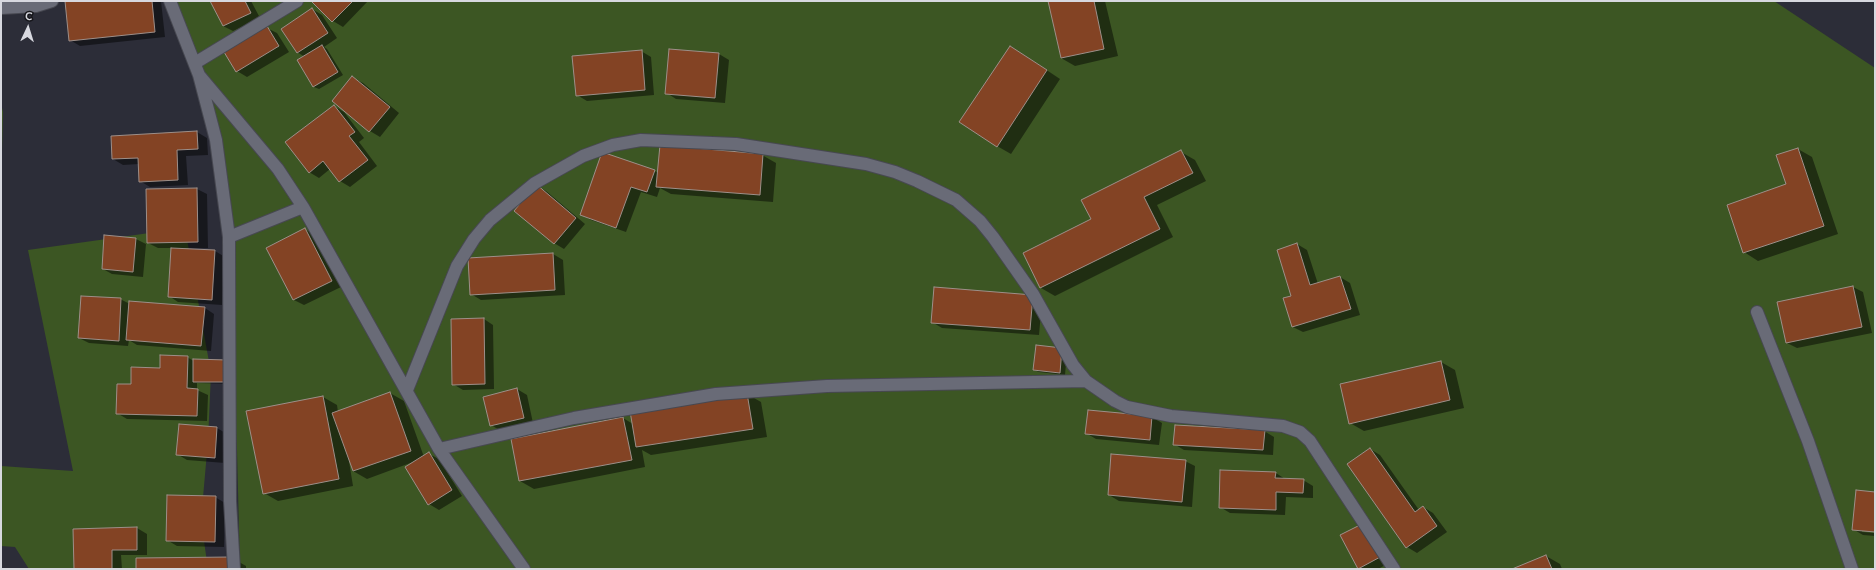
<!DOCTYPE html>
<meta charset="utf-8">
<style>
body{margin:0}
#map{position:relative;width:1876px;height:570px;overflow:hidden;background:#2c2d38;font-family:Mulish,sans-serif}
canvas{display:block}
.frame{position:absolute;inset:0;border:2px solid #d7d8df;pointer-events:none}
.north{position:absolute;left:8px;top:8px;width:40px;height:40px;-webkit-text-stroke:3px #16161b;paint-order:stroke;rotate:4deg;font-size:11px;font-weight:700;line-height:16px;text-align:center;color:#d7d8df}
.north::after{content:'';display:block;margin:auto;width:14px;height:18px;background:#d7d8df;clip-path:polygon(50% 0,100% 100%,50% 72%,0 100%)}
</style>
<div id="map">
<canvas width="1876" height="570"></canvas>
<div class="frame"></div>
<div class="north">С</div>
</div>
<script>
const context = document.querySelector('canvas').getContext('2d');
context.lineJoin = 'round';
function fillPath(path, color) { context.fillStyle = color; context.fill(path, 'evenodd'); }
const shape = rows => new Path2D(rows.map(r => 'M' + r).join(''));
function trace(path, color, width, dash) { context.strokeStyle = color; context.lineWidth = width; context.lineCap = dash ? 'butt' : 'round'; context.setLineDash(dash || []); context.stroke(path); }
const green = shape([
 [171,1,1774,1,1875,68,1875,569,240,569,237,450,220,169,195,72],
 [1,104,3,112,1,190],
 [185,228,211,373,208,441,201,520,208,569,29,569,15,547,1,546,1,466,73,471,28,250]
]);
const shadow = shape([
 [66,1,161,1,165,37,80,46,70,40],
 [211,1,251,1,260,18,233,31,223,26],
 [313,1,368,1,343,27,333,21],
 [1049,1,1105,1,1118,56,1075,66,1061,58],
 [312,9,322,15,337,38,324,47,327,49,343,75,319,89,314,87,305,57,297,52],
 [267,28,277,33,289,52,247,77,237,71],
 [670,50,719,54,729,60,725,103,676,99,667,93],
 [641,51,651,57,654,95,587,101,577,95],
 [1024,55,1060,79,1011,154,997,146],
 [353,78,363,83,399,113,380,137,370,131],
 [334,106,344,112,364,138,359,142,377,166,350,187,340,181,330,169,319,178,309,172],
 [197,132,207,138,208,155,186,156,188,185,150,187,140,181,139,164,123,165,113,159,112,137],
 [1798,149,1812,157,1838,234,1758,261,1744,252,1787,185],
 [1181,152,1195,160,1206,181,1157,205,1173,237,1055,296,1041,288,1024,254,1092,220],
 [762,155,776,163,773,202,671,194,660,188,657,197,641,192,626,232,591,220,581,214,654,171,659,173],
 [537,186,546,191,585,224,564,249,554,243],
 [197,189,207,194,208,248,184,248,184,250,215,251,225,257,222,305,178,302,169,296,172,248,158,248,148,243],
 [305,229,314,235,341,287,304,305,294,300,267,248],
 [136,239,146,244,143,277,112,274,103,269],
 [1297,244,1307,250,1318,284,1340,277,1350,283,1360,315,1303,332,1293,327,1292,297],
 [553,254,563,260,565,295,481,300,471,294],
 [1853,287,1863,292,1872,333,1797,348,1787,343],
 [120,299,130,304,205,308,214,314,211,351,137,345,129,340,128,346,89,343,79,338],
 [1042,301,1039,335,942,328,932,322],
 [484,319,493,325,494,389,463,390,453,384],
 [1067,352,1065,375,1039,372,1034,370],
 [187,357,231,384,197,383,197,390,208,395,207,421,127,419,117,413,132,386],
 [1441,362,1455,370,1464,408,1364,431,1350,423],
 [517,389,527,395,533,423,501,431,491,425],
 [390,393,404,401,424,457,429,454,439,459,462,496,439,510,429,504,413,462,367,479,353,471,348,455,353,486,278,501,264,493,323,397,337,405,338,412],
 [747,394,761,402,767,437,651,455,642,450,645,467,534,489,520,481,512,439,623,418,633,424],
 [1152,417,1162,423,1159,445,1096,439,1086,433],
 [180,425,217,428,227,434,225,463,187,460,177,454],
 [1264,431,1274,437,1273,455,1184,450,1174,444],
 [1370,449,1380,455,1419,510,1423,507,1433,513,1447,532,1417,553,1407,547],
 [1185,461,1195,466,1192,507,1119,501,1109,495],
 [1276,473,1285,479,1303,480,1313,486,1313,498,1286,497,1285,515,1230,513,1220,507],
 [1875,493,1875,531,1862,530,1862,532,1875,533,1875,536,1863,535,1853,529],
 [215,497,225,503,224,547,177,546,167,540],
 [137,528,147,534,147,555,121,555,122,569,75,569],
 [1341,536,1391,562,1378,569,1360,569],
 [1546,556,1560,564,1562,569,1515,569],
 [232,558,246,566,246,569,137,569]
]);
const building = shape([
 [65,1,152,1,155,32,69,41,65,1],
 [210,1,245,1,251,13,223,26,210,1],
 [311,1,353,1,332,22,311,1],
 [1048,1,1094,1,1104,49,1061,58,1048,1],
 [312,8,328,33,297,53,281,29,312,8],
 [267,26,279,46,236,72,224,52,267,26],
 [322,45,338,72,313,87,297,60,322,45],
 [1010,46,1047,70,997,147,959,122,1010,46],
 [669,49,719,53,715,98,665,94,669,49],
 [642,50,645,90,576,96,572,56,642,50],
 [352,76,390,107,369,132,332,101,352,76],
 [334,105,355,132,349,136,368,160,339,182,323,161,309,173,285,142,334,105],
 [197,131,198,149,177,150,178,180,139,182,138,158,112,159,111,136,197,131],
 [660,145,763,154,760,195,656,187,660,145],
 [1798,148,1824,226,1743,253,1727,205,1786,184,1776,155,1798,148],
 [1181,150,1193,173,1144,197,1160,229,1040,288,1023,253,1091,219,1081,200,1181,150],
 [602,152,655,170,647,192,631,187,616,228,580,215,602,152],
 [536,184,576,218,554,244,514,211,536,184],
 [197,188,198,242,147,243,146,189,197,188],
 [305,228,332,281,293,300,266,248,305,228],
 [104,235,136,238,133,272,102,269,104,235],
 [1297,243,1310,285,1340,276,1351,309,1292,327,1283,298,1291,296,1277,250,1297,243],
 [171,248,215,250,212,300,168,297,171,248],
 [553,253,555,290,470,295,468,258,553,253],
 [1853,286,1862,327,1786,343,1777,302,1853,286],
 [934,287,1033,295,1030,330,931,323,934,287],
 [81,296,121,298,119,341,78,338,81,296],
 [129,301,205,307,201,346,126,340,129,301],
 [484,318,485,384,452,385,451,319,484,318],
 [1036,345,1062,348,1060,373,1033,370,1036,345],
 [160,355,188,356,187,388,198,389,197,416,116,414,117,384,131,384,131,367,160,368,160,355],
 [193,359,227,360,226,382,193,382,193,359],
 [1441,361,1450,400,1349,424,1340,384,1441,361],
 [517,388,524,418,490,426,483,397,517,388],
 [390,392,411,451,353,471,332,413,390,392],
 [747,393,753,429,636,447,630,411,747,393],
 [323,396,339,479,263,494,246,411,323,396],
 [1088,410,1152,416,1150,440,1085,434,1088,410],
 [623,417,632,460,519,481,511,439,623,417],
 [179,424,217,427,215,458,176,455,179,424],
 [1175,425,1265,430,1263,450,1173,445,1175,425],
 [1370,448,1415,512,1423,506,1437,526,1406,548,1347,464,1370,448],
 [429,452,452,490,428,505,405,467,429,452],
 [1111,454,1186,460,1182,502,1108,495,1111,454],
 [1220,470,1276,472,1275,478,1304,479,1303,493,1276,492,1276,510,1219,508,1220,470],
 [1856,490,1875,492,1875,532,1852,530,1856,490],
 [167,495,216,496,215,542,166,541,167,495],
 [1364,523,1382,556,1358,569,1340,535,1364,523],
 [137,527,137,550,112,550,112,569,74,569,73,529,137,527],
 [1546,555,1552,569,1512,569,1546,555],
 [232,557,233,569,136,569,136,558,232,557]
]);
const minor = shape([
 [170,1,199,75,216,140,229,237,230,501,234,569],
 [1,8,36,6,52,1],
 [195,63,297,1],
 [199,75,278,169,303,207,439,449,524,569],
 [229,237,303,207],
 [1757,312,1808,441,1852,569],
 [407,390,457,266,474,239,490,220,535,183,583,156,613,145,641,140,736,144,866,164,895,172,917,181,956,200,980,221,993,237,1033,294,1073,365,1086,381,1115,401,1127,407,1171,416,1283,426,1300,432,1310,441,1394,569],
 [439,449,574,418,716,394,827,386,1086,381]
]);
fillPath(green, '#3c5623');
fillPath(shadow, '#0007');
fillPath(building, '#834324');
trace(building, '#9d8f89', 1);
trace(minor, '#474851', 14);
trace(minor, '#696b77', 12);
</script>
